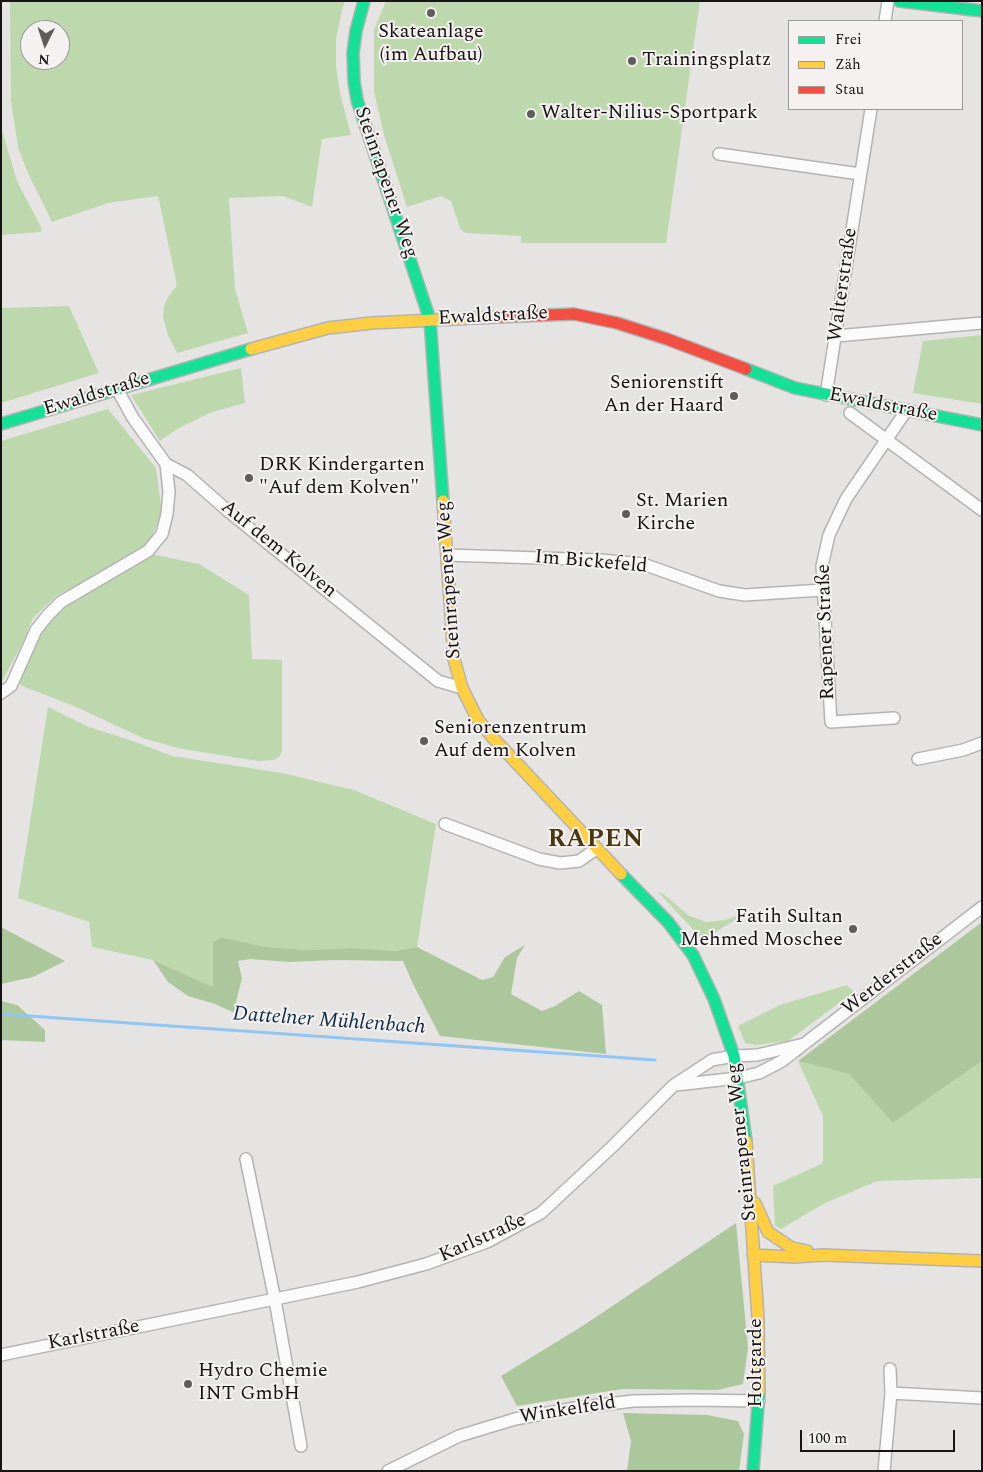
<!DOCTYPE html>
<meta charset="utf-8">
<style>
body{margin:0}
#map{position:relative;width:983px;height:1472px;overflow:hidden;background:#e6e4e3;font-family:Spectral,serif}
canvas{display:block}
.frame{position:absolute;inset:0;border:2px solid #161414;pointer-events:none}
.legend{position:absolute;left:788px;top:20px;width:175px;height:90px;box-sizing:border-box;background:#f5f1f0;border:1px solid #9c9998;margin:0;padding:6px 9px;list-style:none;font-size:15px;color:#161414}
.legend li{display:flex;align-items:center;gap:10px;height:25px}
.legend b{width:25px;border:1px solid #9c9998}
.north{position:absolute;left:20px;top:20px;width:50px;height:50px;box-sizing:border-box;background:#f5f1f0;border:1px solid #9c9998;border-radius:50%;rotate:184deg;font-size:14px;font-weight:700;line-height:20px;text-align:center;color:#161414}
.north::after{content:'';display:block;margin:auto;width:18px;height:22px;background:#5f5d5c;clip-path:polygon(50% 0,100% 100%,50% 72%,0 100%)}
.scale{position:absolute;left:800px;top:1430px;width:155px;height:22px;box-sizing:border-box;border:2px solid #161414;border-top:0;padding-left:6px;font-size:15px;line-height:18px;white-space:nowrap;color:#161414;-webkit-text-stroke:4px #f5f1f0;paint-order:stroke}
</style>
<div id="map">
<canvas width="983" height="1472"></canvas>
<div class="frame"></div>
<ul class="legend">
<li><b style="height:6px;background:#16e098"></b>Frei</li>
<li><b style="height:6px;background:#ffcf43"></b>Zäh</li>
<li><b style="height:6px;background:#f24e42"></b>Stau</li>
</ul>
<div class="north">N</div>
<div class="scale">100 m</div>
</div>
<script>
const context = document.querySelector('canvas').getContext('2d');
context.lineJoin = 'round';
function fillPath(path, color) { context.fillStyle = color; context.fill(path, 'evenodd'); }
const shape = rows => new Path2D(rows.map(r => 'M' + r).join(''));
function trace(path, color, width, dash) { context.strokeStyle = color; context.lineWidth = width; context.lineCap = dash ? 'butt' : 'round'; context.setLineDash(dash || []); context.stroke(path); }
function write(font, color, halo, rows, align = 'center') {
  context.font = font + ' Spectral,serif'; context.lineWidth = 4; context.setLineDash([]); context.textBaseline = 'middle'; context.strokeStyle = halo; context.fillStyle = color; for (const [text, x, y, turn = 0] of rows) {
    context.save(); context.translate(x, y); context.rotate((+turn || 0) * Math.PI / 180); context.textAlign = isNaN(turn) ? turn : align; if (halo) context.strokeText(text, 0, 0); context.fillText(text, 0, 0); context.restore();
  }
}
const green = shape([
 [10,1,345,1,342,10,336,39,336,66,340,93,351,135,322,139,312,207,283,196,229,198,235,289,248,333,177,353,168,335,163,317,164,306,168,297,177,285,158,196,108,203,52,222,27,171,18,147,11,101],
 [30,30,60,30,60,60,30,60],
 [386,1,700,1,666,243,521,243,521,236,465,233,460,228,451,201,441,196,407,207,384,135,374,92,374,30],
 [1,127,17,181,42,229,41,232,1,235],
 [69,306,99,373,1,403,1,308],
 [982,335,982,404,913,393,923,341],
 [241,368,245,403,212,412,177,429,160,441,131,395],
 [108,409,156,468,162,513,147,548,56,596,33,618,22,644,1,683,1,441],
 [151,554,199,564,249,595,252,659,282,660,282,751,280,756,274,760,258,761,182,749,145,739,74,706,22,686,19,682,42,629,53,612],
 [48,707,89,727,133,741,172,756,282,773,354,790,436,824,417,947,395,951,352,948,306,950,266,947,221,937,213,942,213,987,153,960,92,947,89,922,18,898],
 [657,891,666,896,688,915,706,922,725,920,748,912,703,940],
 [847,985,854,992,788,1041,756,1045,745,1043,738,1026,780,1005],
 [798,1061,849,1074,893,1123,982,1061,982,1178,877,1181,825,1203,781,1229,775,1226,773,1186,823,1163,823,1116]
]);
const forest = shape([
 [982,922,982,1061,893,1123,849,1074,798,1061],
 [1,927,65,961,33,977,1,984],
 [221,937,266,947,306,950,352,948,395,951,417,947,482,980,493,977,505,957,525,945,517,958,511,994,542,1011,555,1006,579,991,602,1005,606,1054,440,1036,413,984,403,961,335,960,290,962,250,959,238,961,242,978,236,1002,239,1015,215,1004,188,996,168,982,153,960,213,987,213,942],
 [1,1001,17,1005,45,1030,45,1042,1,1040],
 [736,1223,748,1348,743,1384,718,1390,622,1389,517,1406,501,1376,584,1325],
 [623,1413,707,1415,738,1421,744,1434,739,1471,627,1471,631,1441]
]);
const stream = shape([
 [1,1014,655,1060]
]);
const street = shape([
 [885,21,888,1],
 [719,154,860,174],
 [836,336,982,323],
 [117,389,133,418,166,464,187,475,228,511,438,681,462,688],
 [826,395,871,109],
 [850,413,982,510],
 [447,555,601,560,643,564,719,591,745,595,822,590],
 [1,693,11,686,36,630,48,615,61,602,148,551,162,534,167,514,169,492,166,464],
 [894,718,831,722,822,566,829,535,846,499,906,411],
 [918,759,963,750,982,743],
 [445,824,539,859,560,863,579,861,596,849],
 [676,1085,738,1078,759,1073,782,1061,982,907],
 [246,1159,275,1300,301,1446],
 [1,1355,358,1282,426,1264,487,1242,541,1213,613,1146,674,1085,712,1060,734,1056,757,1055,804,1044],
 [890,1369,891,1393],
 [388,1471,459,1436,515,1419,575,1408,633,1401,694,1400,759,1401],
 [884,1471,891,1393,982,1398]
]);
const fast = shape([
 [364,1,356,31,353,53,354,81,357,100,430,320,443,501],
 [899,1,982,11],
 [746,369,795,388,982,425],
 [1,424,251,349],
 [621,874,668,922,693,955,714,999,734,1056,746,1141],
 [753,1471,759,1392]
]);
const slow = shape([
 [251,349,328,328,372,323,498,317],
 [443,501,454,659,462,688,478,720,494,739,621,874],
 [746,1141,758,1318,759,1392],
 [755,1203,768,1232,792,1248,807,1251],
 [753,1255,794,1257,823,1255,982,1261]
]);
const jam = shape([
 [498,317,574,314,617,323,667,339,746,369]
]);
const markers = [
 [431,13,5,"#5f5d5c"],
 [632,61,5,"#5f5d5c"],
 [531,114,5,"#5f5d5c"],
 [734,396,5,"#5f5d5c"],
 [249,478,5,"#5f5d5c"],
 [626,514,5,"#5f5d5c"],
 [424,741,5,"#5f5d5c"],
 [853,929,5,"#5f5d5c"],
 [188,1384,5,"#5f5d5c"]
];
const poiNames = [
 ["Skateanlage",431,33,"center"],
 ["(im Aufbau)",431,56,"center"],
 ["Trainingsplatz",642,61],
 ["Walter-Nilius-Sportpark",541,114],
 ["Seniorenstift",724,384,"right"],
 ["An der Haard",724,407,"right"],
 ["DRK Kindergarten",259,466],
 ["\"Auf dem Kolven\"",259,489],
 ["St. Marien",636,502],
 ["Kirche",636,525],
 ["Seniorenzentrum",434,729],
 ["Auf dem Kolven",434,752],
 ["Fatih Sultan",843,918,"right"],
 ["Mehmed Moschee",843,941,"right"],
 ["Hydro Chemie",198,1372],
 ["INT GmbH",198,1395]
];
const streetNames = [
 ["Steinrapener Weg",385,183,71],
 ["Walterstraße",844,285,-82],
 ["Ewaldstraße",493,317,-3],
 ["Ewaldstraße",97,395,-17],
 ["Ewaldstraße",883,406,11],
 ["Auf dem Kolven",278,550,39],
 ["Im Bickefeld",591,563,5],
 ["Steinrapener Weg",450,580,-94],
 ["Rapener Straße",827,632,-92],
 ["Werderstraße",893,975,-38],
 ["Steinrapener Weg",743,1142,-96],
 ["Karlstraße",483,1239,-24],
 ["Karlstraße",94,1336,-11],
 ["Holtgarde",757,1363,-90],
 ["Winkelfeld",568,1411,-9]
];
const waterNames = [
 ["Dattelner Mühlenbach",329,1022,4]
];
const districtNames = [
 ["RAPEN",596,841]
];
fillPath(green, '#bdd8ad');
fillPath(forest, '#adc79d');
trace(stream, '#91c6f2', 3);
trace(street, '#b4b3b3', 14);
trace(fast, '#b4b3b3', 14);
trace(slow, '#b4b3b3', 14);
trace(jam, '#b4b3b3', 14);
trace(street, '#fbfbfb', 11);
trace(fast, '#16e098', 11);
trace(slow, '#ffcf43', 11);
trace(jam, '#f24e42', 11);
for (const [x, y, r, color] of markers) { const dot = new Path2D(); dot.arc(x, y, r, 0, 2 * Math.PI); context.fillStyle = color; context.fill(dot); trace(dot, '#f5f1f0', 2); }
write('20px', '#161414', '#f5f1f0', poiNames, 'left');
write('20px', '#161414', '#f5f1f0', streetNames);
write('italic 21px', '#0c2d46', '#f5f1f0', waterNames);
context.letterSpacing = '1px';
write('bold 25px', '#483710', '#f5f1f0', districtNames);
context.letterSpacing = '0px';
</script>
